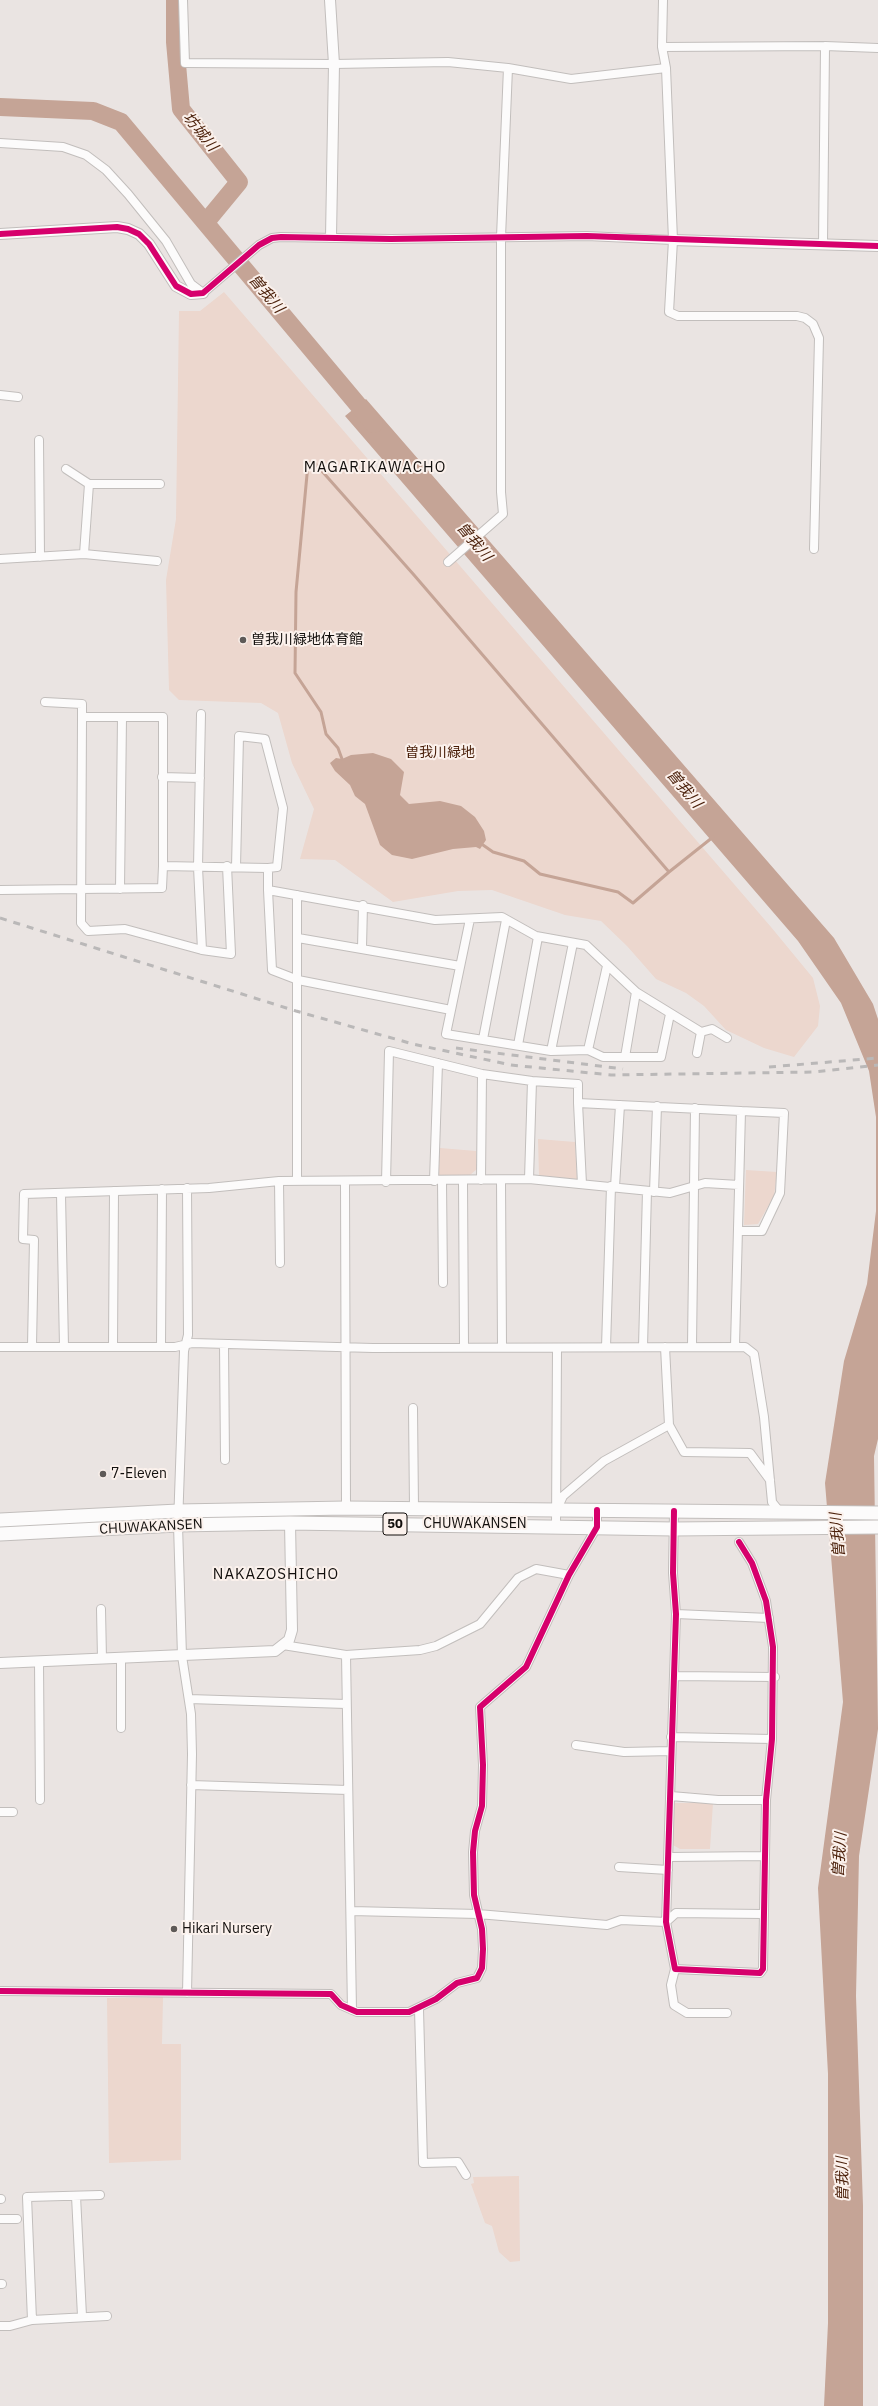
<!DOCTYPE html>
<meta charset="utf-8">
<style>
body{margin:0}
canvas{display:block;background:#eae4e2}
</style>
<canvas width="878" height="2406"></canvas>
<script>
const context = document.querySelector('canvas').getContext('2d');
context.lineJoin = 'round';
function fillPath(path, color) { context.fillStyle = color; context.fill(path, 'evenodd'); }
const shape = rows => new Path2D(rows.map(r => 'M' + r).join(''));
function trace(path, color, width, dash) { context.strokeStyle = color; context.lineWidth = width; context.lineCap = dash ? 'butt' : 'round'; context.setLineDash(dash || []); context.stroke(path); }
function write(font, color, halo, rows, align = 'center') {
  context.font = font + ' "IBM Plex Sans","Noto Sans JP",sans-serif'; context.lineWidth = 4; context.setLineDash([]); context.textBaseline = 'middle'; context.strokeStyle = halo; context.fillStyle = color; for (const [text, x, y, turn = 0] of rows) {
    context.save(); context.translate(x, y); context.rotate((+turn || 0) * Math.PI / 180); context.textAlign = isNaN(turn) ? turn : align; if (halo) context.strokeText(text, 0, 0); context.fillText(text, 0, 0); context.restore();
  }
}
const green = shape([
 [224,292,771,927,813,978,820,1006,818,1026,794,1057,764,1048,726,1030,704,1006,686,993,656,979,627,946,601,921,565,915,492,890,458,891,393,902,335,860,300,859,314,809,292,763,278,713,261,703,179,700,169,690,166,580,176,519,179,311,200,311],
 [538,1139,575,1142,577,1179,539,1176],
 [440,1148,476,1151,477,1169,470,1175,438,1175],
 [746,1170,777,1172,774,1196,758,1224,744,1225],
 [672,1803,713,1803,710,1849,680,1849,671,1844],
 [163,1997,162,2044,181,2044,181,2160,109,2163,107,1998],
 [519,2176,520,2261,510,2262,499,2252,492,2226,485,2223,471,2184,474,2183,473,2177]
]);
const water = shape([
 [366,399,834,938,873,1004,878,1019,878,1439,874,1456,878,1729,859,1856,856,1996,863,2206,863,2406,824,2406,828,2323,828,2074,818,1888,843,1702,825,1483,844,1361,867,1284,876,1211,876,1117,869,1071,841,1003,798,941,345,416],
 [373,753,391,759,404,772,400,795,409,804,440,801,461,806,475,817,484,831,486,840,480,849,476,847,453,849,412,859,392,855,380,845,365,804,355,796,350,785,335,771,330,763,336,758,342,759,351,755]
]);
const stream = shape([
 [342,759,338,748,326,734,321,712,295,673,296,592,308,464,313,461,414,575,669,872,633,903,618,892,540,874,524,861,493,852,483,845],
 [669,872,713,837]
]);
const river = shape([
 [175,0,175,42,181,109,239,182,206,222],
 [0,107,93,111,121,122,374,424]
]);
const minor = shape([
 [183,0,185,63,334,64,448,62,508,68,571,79,666,68],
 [663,0,662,47,666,68,673,240,669,312,678,316,797,316,805,318,813,324,819,338,814,549],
 [662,47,825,46,878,48],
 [0,143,63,147,86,155,106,170,128,194,166,241,191,284,203,293,259,245,272,238,281,237,391,239,587,236,673,240],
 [823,244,825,46],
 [0,395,18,397],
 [39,440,40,557],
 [66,469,89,484],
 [84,554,89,484,160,484],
 [0,559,84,554,157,561],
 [448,562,503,514,501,492,501,237,508,68],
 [45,702,82,704,82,717],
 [201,714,198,867,202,950],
 [162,777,200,778],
 [163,866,163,717,82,717,81,923,88,931,125,929,202,950,231,954,227,866],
 [236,867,239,736,265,739,283,808,277,867,268,868],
 [120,889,122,717],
 [0,890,162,888,163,866,268,868,268,890,435,920,502,917,536,936,586,945,636,992,701,1032],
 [268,890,272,970,298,980,451,1010],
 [297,895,297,1181],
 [470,919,446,1034,551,1051,588,1050,603,1057,661,1057,670,1014],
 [298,938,460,966],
 [362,948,363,905],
 [483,1039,506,920],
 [518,1045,538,937],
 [588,1050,607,966],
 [551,1051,573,943],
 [697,1053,701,1032,712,1029,727,1038],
 [625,1057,636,992],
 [482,1074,532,1081,578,1084,578,1103],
 [529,1179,532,1081],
 [501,1180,502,1347],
 [279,1181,280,1263],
 [345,1181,346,1508],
 [434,1181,438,1063],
 [442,1181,443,1283],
 [463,1181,464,1347],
 [386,1182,389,1051,482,1074,481,1180],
 [582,1184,578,1103,741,1111,735,1346],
 [615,1187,620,1105],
 [187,1188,188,1335,184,1351,178,1525,182,1656,191,1714,192,1754,187,1993],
 [654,1192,657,1106],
 [61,1194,64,1347],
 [738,1231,762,1231,780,1193,784,1113,741,1111],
 [224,1344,225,1460],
 [32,1346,34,1240,23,1239,24,1194,209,1188,279,1181,529,1179,670,1193,705,1183,739,1185],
 [692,1346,695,1108],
 [0,1347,175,1347,192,1343,373,1348,745,1347,754,1354,764,1417,772,1502,780,1512],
 [113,1347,114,1191],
 [161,1347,162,1189],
 [606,1347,611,1186],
 [643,1347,647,1191],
 [413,1408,414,1508],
 [669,1425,684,1452,750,1453,770,1480],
 [557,1509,563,1496,604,1461,669,1425,665,1347],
 [674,1511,673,1573,676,1614,666,1922,675,1969,760,1973,763,1969,766,1800,772,1739,773,1647,766,1601,752,1563,739,1542],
 [556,1525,557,1348],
 [101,1609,102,1659],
 [676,1614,769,1618],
 [283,1645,346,1655,420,1650,436,1646,480,1624,518,1578,536,1569,569,1575],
 [346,1655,352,2010],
 [39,1661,40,1800],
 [674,1676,775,1677],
 [189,1699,346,1704],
 [121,1728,121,1658],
 [671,1737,772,1739],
 [576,1745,624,1752,671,1751],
 [191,1785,348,1790],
 [671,1796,718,1800,766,1800],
 [0,1812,13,1812],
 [669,1857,765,1856],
 [619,1867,668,1870],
 [351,1911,478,1914,607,1925,621,1920,666,1922,676,1913,763,1914],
 [675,1969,671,1985,674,2005,687,2013,727,2013],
 [0,1991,331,1994,341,2005,357,2012,409,2012,436,1999,457,1983,477,1978,482,1968,483,1949,482,1929,474,1895,473,1852,475,1831,482,1806,483,1765,480,1707,526,1667,569,1575,597,1527,597,1510],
 [419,2009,423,2163,458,2162,466,2175],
 [76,2196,82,2316],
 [0,2199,1,2199],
 [0,2219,17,2219],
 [0,2284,2,2284],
 [32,2320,27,2197,100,2195],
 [0,2326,10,2326,32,2320,107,2316]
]);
const tertiary = shape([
 [330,0,334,64,331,237],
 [0,234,117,227,128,229,139,234,149,244,176,286,191,294,203,293],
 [673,240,878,246],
 [0,1663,275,1651,289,1640,292,1630,290,1523]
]);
const primary = shape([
 [0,1520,178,1511,346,1508,878,1513],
 [0,1534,178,1525,290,1523,674,1529,878,1527]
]);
const rail = shape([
 [0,918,296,1011,413,1044,511,1065,611,1075,814,1072,878,1065],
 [456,1048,623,1069],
 [769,1067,878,1058]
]);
const cycleway = shape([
 [0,234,117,227,128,229,139,234,149,244,176,286,191,294,203,293,259,245,272,238,281,237,391,239,587,236,878,246],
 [674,1511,673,1573,676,1614,666,1922,675,1969,760,1973,763,1969,766,1800,772,1739,773,1647,766,1601,752,1563,739,1542],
 [0,1991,331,1994,341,2005,357,2012,409,2012,436,1999,457,1983,477,1978,482,1968,483,1949,482,1929,474,1895,473,1852,475,1831,482,1806,483,1765,480,1707,526,1667,569,1575,597,1527,597,1510]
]);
const markers = [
 [243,640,4,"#5e5a58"],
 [103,1474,4,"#5e5a58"],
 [174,1929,4,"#5e5a58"]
];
const shields = [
 [395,1524,24]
];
const shieldNames = [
 ["50",395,1524]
];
const poiNames = [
 ["曽我川緑地体育館",251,640],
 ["7-Eleven",111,1474],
 ["Hikari Nursery",182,1929]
];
const parkNames = [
 ["曽我川緑地",440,753]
];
const streetNames = [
 ["CHUWAKANSEN",475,1524],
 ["CHUWAKANSEN",151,1527,-3]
];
const waterNames = [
 ["坊城川",200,132,51],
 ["曽我川",266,294,50],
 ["曽我川",474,542,50],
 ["曽我川",684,789,50],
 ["曽我川",838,1535,-95],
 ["曽我川",840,1855,-86],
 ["曽我川",843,2179,-91]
];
const neighbourhoodNames = [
 ["MAGARIKAWACHO",375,468],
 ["NAKAZOSHICHO",276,1575]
];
fillPath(green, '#ecd7ce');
fillPath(water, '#c5a496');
trace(stream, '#c5a496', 3);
trace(river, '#c5a496', 18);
trace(minor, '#c2bebc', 10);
trace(tertiary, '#c2bebc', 12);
trace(primary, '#c2bebc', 15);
trace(minor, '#fcfbfb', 8);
trace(tertiary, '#fcfbfb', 10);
trace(primary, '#fcfbfb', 13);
trace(rail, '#bab8b8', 3, [7, 7]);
trace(cycleway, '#d6006c', 6);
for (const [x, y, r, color] of markers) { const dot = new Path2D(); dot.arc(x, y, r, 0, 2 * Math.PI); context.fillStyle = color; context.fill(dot); trace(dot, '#fbf1ec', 1.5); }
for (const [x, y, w] of shields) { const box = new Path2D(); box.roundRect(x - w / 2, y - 11, w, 22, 3); context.fillStyle = '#fbf1ec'; context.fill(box); trace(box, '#120f0d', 1); }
write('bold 13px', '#120f0d', null, shieldNames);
write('14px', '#120f0d', '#fbf1ec', poiNames, 'left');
write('14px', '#461b05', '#fbf1ec', parkNames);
write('14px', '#120f0d', '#fbf1ec', streetNames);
write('italic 15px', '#4a1f09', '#fbf1ec', waterNames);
context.letterSpacing = '1px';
write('15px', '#120f0d', '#fbf1ec', neighbourhoodNames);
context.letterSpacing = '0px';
</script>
